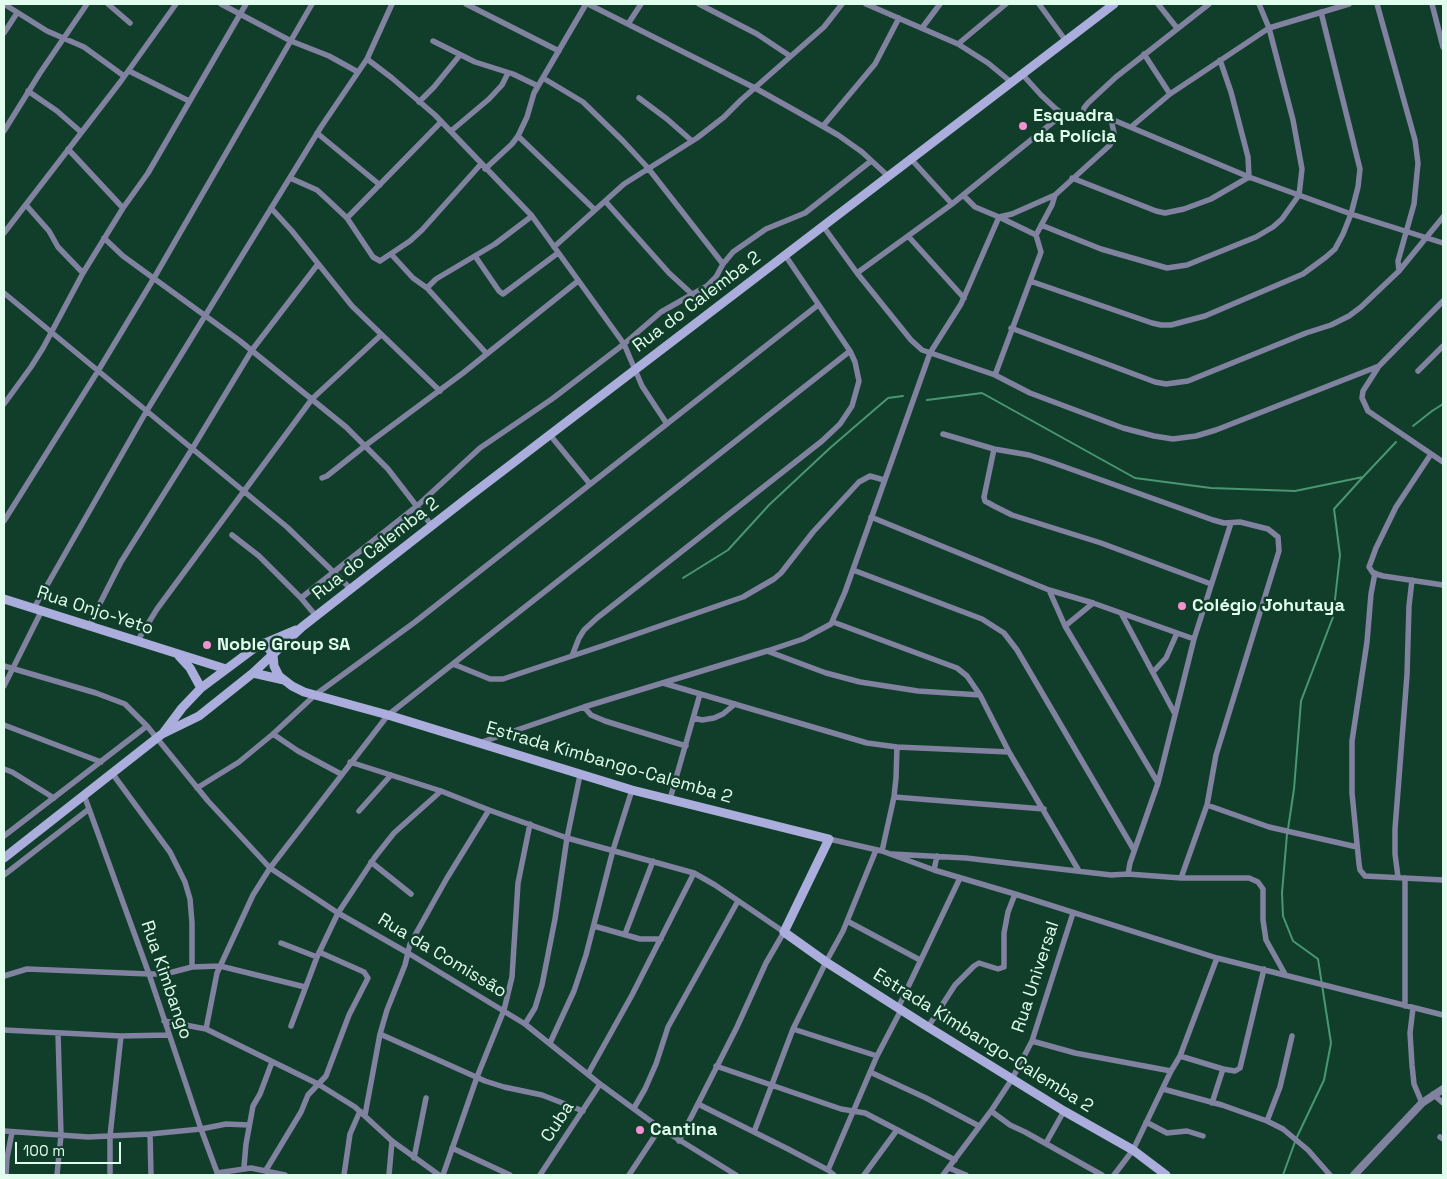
<!DOCTYPE html>
<meta charset="utf-8">
<style>
body{margin:0}
#map{position:relative;width:1447px;height:1179px;overflow:hidden;background:#113e2b;font-family:"Space Grotesk",sans-serif}
canvas{display:block}
.frame{position:absolute;inset:0;border:5px solid #e0fded;pointer-events:none}
.scale{position:absolute;left:15px;top:1142px;width:106px;height:22px;box-sizing:border-box;border:2px solid #e0fded;border-top:0;padding-left:6px;font-size:15px;line-height:18px;white-space:nowrap;color:#e0fded;-webkit-text-stroke:4px #113e2b;paint-order:stroke}
</style>
<div id="map">
<canvas width="1447" height="1179"></canvas>
<div class="frame"></div>
<div class="scale">100 m</div>
</div>
<script>
const context = document.querySelector('canvas').getContext('2d');
context.lineJoin = 'round';
const shape = rows => new Path2D(rows.map(r => 'M' + r).join(''));
function trace(path, color, width, dash) { context.strokeStyle = color; context.lineWidth = width; context.lineCap = dash ? 'butt' : 'round'; context.setLineDash(dash || []); context.stroke(path); }
function write(font, color, halo, rows, align = 'center') {
  context.font = font + ' "Space Grotesk",sans-serif'; context.lineWidth = 5; context.setLineDash([]); context.textBaseline = 'middle'; context.strokeStyle = halo; context.fillStyle = color; for (const [text, x, y, turn = 0] of rows) {
    context.save(); context.translate(x, y); context.rotate((+turn || 0) * Math.PI / 180); context.textAlign = isNaN(turn) ? turn : align; if (halo) context.strokeText(text, 0, 0); context.fillText(text, 0, 0); context.restore();
  }
}
const stream = shape([
 [927,400,982,393,1135,478,1211,488,1295,491,1363,477,1396,442],
 [1413,426,1432,411,1443,404],
 [683,578,728,550,769,505,830,448,888,398,903,396],
 [1288,829,1294,789,1301,701,1333,617,1340,555,1334,509,1363,477],
 [1283,1175,1296,1139,1324,1080,1331,1043,1318,959,1293,941,1283,916,1282,893,1287,834]
]);
const minor = shape([
 [4,4,47,31,84,47,124,76],
 [108,4,130,23],
 [221,4,291,41,329,56,358,72],
 [466,4,559,51],
 [588,4,755,88,796,111,838,135,862,152,888,176],
 [699,4,757,34,790,56],
 [866,4,958,44,988,63,1011,82],
 [1039,4,1066,41],
 [1158,4,1177,28],
 [1377,4,1415,140,1418,163,1414,204,1398,261,1399,271],
 [1432,4,1443,47],
 [628,24,641,4],
 [922,28,940,4],
 [4,33,17,13],
 [433,41,475,62,513,74,538,86],
 [958,44,1006,4],
 [1144,54,1170,94],
 [367,59,392,78,435,115,532,216,624,344,642,386,667,424],
 [129,71,189,101],
 [1022,74,1041,95,1056,109,1063,114,1093,114,1111,119,1249,177,1351,214,1443,243],
 [543,78,583,102,623,141,648,168,723,264],
 [28,91,57,111,81,132],
 [639,98,667,119,692,141],
 [419,102,434,87,460,55],
 [1083,113,1084,108,1088,103,1116,77,1209,4],
 [823,126,875,64,899,18],
 [1131,127,1170,94,1269,28,1349,4],
 [4,131,40,73,87,4],
 [451,131,489,99,502,85,508,73],
 [317,133,380,185],
 [518,136,595,210],
 [68,149,123,208],
 [911,159,952,204],
 [485,169,512,144,518,136,527,117,534,93,586,4],
 [290,178,317,190,329,201,347,218,373,257,380,261,410,241,422,230,481,164],
 [1072,178,1156,211,1165,213,1184,209,1211,199,1249,177,1248,157,1231,92,1220,60],
 [963,195,975,207,999,217,1036,235,1041,252,995,375],
 [605,201,669,273,693,295],
 [26,205,49,231,58,247,83,273],
 [271,208,292,231,352,306,440,391],
 [999,217,1012,214,1055,195],
 [347,218,441,122],
 [1041,225,1101,249,1167,268,1187,265,1256,237,1273,227,1282,219,1299,195,1302,169,1293,120,1269,28,1259,4],
 [823,226,857,273,911,340,922,350,995,375,1030,393,1123,428,1154,436,1173,439,1196,436,1216,430,1379,366],
 [4,233,121,81,176,4],
 [1036,235,1052,205,1055,195,1110,145,1114,133,1111,119],
 [908,236,964,298],
 [104,238,123,256,240,341,346,427,388,469,432,526],
 [554,247,624,184,697,138,724,117,741,100,824,27,842,4],
 [391,254,413,278,427,288],
 [475,256,499,291,503,294,558,253],
 [857,273,952,204,1063,114],
 [1030,281,1152,323,1161,325,1171,325,1205,316,1303,274,1326,257,1335,249,1343,234,1351,214,1358,187,1360,169,1321,12],
 [4,293,287,527,351,589],
 [1443,301,1379,366,1363,391,1362,398,1368,411,1443,462],
 [1011,328,1155,382,1166,384,1188,381,1306,333,1331,325,1349,316,1361,307,1399,271,1443,217],
 [487,354,427,288,436,279,495,244,532,216],
 [1418,371,1443,346],
 [4,404,31,367,43,348,83,273,123,208,148,173,246,4],
 [943,434,994,449,984,497,985,501,994,506,1012,515,1101,543,1211,584],
 [550,435,590,484],
 [994,449,1029,455,1051,462,1213,520,1224,523,1240,522,1268,529,1278,537,1279,551,1216,755,1207,805,1181,878],
 [1431,454,1396,507,1376,548,1369,567,1373,573,1383,576,1443,585],
 [322,478,327,476,366,445,463,373,578,281],
 [871,517,1049,590,1093,603,1194,639],
 [4,521,98,371,154,278,312,4],
 [232,535,259,556,301,598,316,616],
 [853,570,982,619,1004,633,1017,650,1134,850],
 [1375,573,1371,594,1367,642,1352,741,1352,793,1359,864,1360,870,1365,876,1443,880],
 [1049,590,1065,626,1158,783],
 [301,598,417,506,480,448,552,399,624,344,661,312,707,286,716,277,723,264,733,252,766,229,805,213,871,161],
 [34,608,146,412,321,127,367,59,392,4],
 [1121,613,1175,714],
 [833,622,957,668,967,676,980,695,1009,752,1079,871],
 [90,626,93,617,121,562,192,449,252,350,318,264],
 [1065,626,1093,603],
 [138,640,157,609,312,399,381,335],
 [767,651,826,673,860,682,918,691,980,695],
 [572,656,579,638,584,630,597,618,822,441,840,424,852,406,859,381,855,362,850,351,785,255],
 [453,664,490,679,503,679,605,645,743,597,774,579,781,573,813,532,859,482,870,476,884,480],
 [4,666,96,693,125,704,147,726,208,801,270,868,338,913,408,953,525,1024,600,1084,660,1128,736,1175],
 [1153,672,1166,658,1177,633],
 [663,683,867,743,897,747,1009,752],
 [4,686,42,610],
 [584,707,591,715,605,721,686,746],
 [694,718,702,720,714,718,723,714,735,704],
 [4,725,101,762],
 [273,734,298,751,341,774],
 [479,743,584,707,767,651,803,639,831,624,845,592,930,353,961,304,999,217],
 [350,762,441,791,489,810,567,838,694,873,715,885,784,932,766,963,737,1027,679,1141],
 [4,769,12,772,54,798],
 [112,773,170,852,185,882,190,899,192,923,192,967],
 [197,788,239,762,273,734,315,695,415,622,818,305],
 [84,795,149,974,201,1129,218,1175],
 [894,797,1044,809],
 [670,799,700,694],
 [1207,805,1269,827,1357,847],
 [359,811,391,775],
 [4,836,147,726],
 [829,839,882,851,934,870,1015,894,1217,958,1443,1015],
 [882,851,894,797,896,778,897,747],
 [892,854,966,858,1111,875,1128,874,1181,878,1249,878,1258,882,1263,889,1263,920,1266,940,1285,974],
 [371,862,411,894],
 [934,870,937,856],
 [1128,874,1130,863,1158,783,1194,639,1231,523],
 [4,875,89,809],
 [1398,877,1395,854,1395,829,1407,675,1409,606,1412,580],
 [1405,878,1405,1006],
 [847,921,920,960],
 [594,926,640,939,661,939],
 [625,934,653,861],
 [281,943,317,957],
 [4,976,27,969,149,974,165,974,192,967,220,966,305,987],
 [898,1008,960,878],
 [1413,1008,1410,1033,1412,1065,1414,1084,1422,1103],
 [164,1021,206,1029,318,1084,355,1107,392,1141,439,1175],
 [525,1024,535,1008,542,985,555,919,567,838,580,775],
 [291,1026,317,957,338,913,375,857,394,833,441,791],
 [928,1027,955,985,974,966,979,963,998,969,1004,967,1004,933,1008,912,1015,894],
 [206,1029,217,973,253,895,270,868,388,715,850,351],
 [793,1029,877,1056],
 [4,1030,121,1036,169,1035],
 [380,1034,485,1081,504,1087,542,1095,583,1111],
 [1032,1041,1075,1053,1171,1071],
 [550,1043,574,991,586,955,613,850,632,790],
 [1180,1056,1223,1069,1235,1071,1240,1068,1264,969],
 [716,1066,841,1109,865,1113,955,1160],
 [870,1072,926,1098,979,1126],
 [588,1074,632,995,694,873],
 [1163,1089,1222,1105,1267,1121,1283,1129,1308,1150,1330,1175],
 [1433,1094,1443,1103],
 [1212,1103,1223,1069],
 [698,1104,788,1149,828,1170,834,1175],
 [634,1108,645,1089,656,1064,668,1027,738,901],
 [991,1111,1010,1125,1025,1132,1102,1175],
 [365,1115,380,1034,387,1010,405,965,410,944,447,878,489,810],
 [1267,1121,1280,1087,1292,1036],
 [1146,1122,1167,1133,1187,1131,1203,1136],
 [4,1131,88,1137,150,1134,201,1129,226,1124,249,1125],
 [754,1132,793,1029,826,962,843,931,876,850],
 [150,1134,151,1175],
 [1440,1137,1443,1139],
 [1046,1143,1064,1111],
 [452,1148,510,1175],
 [414,1158,426,1098],
 [244,1167,246,1144,253,1106,260,1094,272,1062],
 [949,1168,966,1175],
 [266,1170,301,1112,308,1095,326,1076,349,1015,368,978,364,972,319,952],
 [828,1170,877,1056,901,1010],
 [217,1173,251,1168,285,1175],
 [6,1175,7,1158,12,1132],
 [57,1175,61,1135,58,1033],
 [110,1175,110,1136,121,1036],
 [344,1175,350,1134,360,1111],
 [389,1175,392,1141],
 [443,1175,477,1077,504,1010,512,977,518,883,530,824],
 [540,1175,600,1084],
 [629,1175,660,1128],
 [864,1175,897,1130],
 [943,1175,991,1111,1012,1079,1032,1041,1073,913],
 [1114,1175,1133,1150,1171,1071,1180,1056,1217,958]
]);
const tertiary = shape([
 [1354,1175,1422,1103,1443,1089]
]);
const secondary = shape([
 [4,599,226,669],
 [264,643,273,654,274,666,279,676,292,686,304,692,388,715,632,790,829,839,784,932,826,962,928,1027,1064,1111,1133,1150,1166,1175],
 [179,656,190,668,201,688],
 [253,673,284,680],
 [164,732,182,708,201,688,256,647,296,630],
 [4,858,162,734,199,716,253,673,302,627,471,495,1114,4]
]);
const markers = [
 [1023,126,5,"#f591d1"],
 [1182,606,5,"#f591d1"],
 [207,645,5,"#f591d1"],
 [640,1130,5,"#f591d1"]
];
const poiNames = [
 ["Esquadra",1033,116],
 ["da Polícia",1033,137],
 ["Colégio Johutaya",1192,606],
 ["Noble Group SA",217,645],
 ["Cantina",650,1130]
];
const streetNames = [
 ["Rua do Calemba 2",697,302,-37],
 ["Rua do Calemba 2",376,549,-38],
 ["Rua Onjo-Yeto",95,611,18],
 ["Estrada Kimbango-Calemba 2",609,763,16],
 ["Rua da Comissão",442,956,31],
 ["Rua Universal",1036,977,-72],
 ["Rua Kimbango",166,980,71],
 ["Estrada Kimbango-Calemba 2",983,1041,32],
 ["Cuba",558,1122,-57]
];
trace(stream, '#489772', 2);
trace(minor, '#80829f', 5.5);
trace(tertiary, '#80829f', 8);
trace(secondary, '#abaedc', 9);
for (const [x, y, r, color] of markers) { const dot = new Path2D(); dot.arc(x, y, r, 0, 2 * Math.PI); context.fillStyle = color; context.fill(dot); trace(dot, '#113e2b', 2); }
write('bold 18px', '#e0fded', '#113e2b', poiNames, 'left');
write('18px', '#e0fded', '#113e2b', streetNames);
</script>
